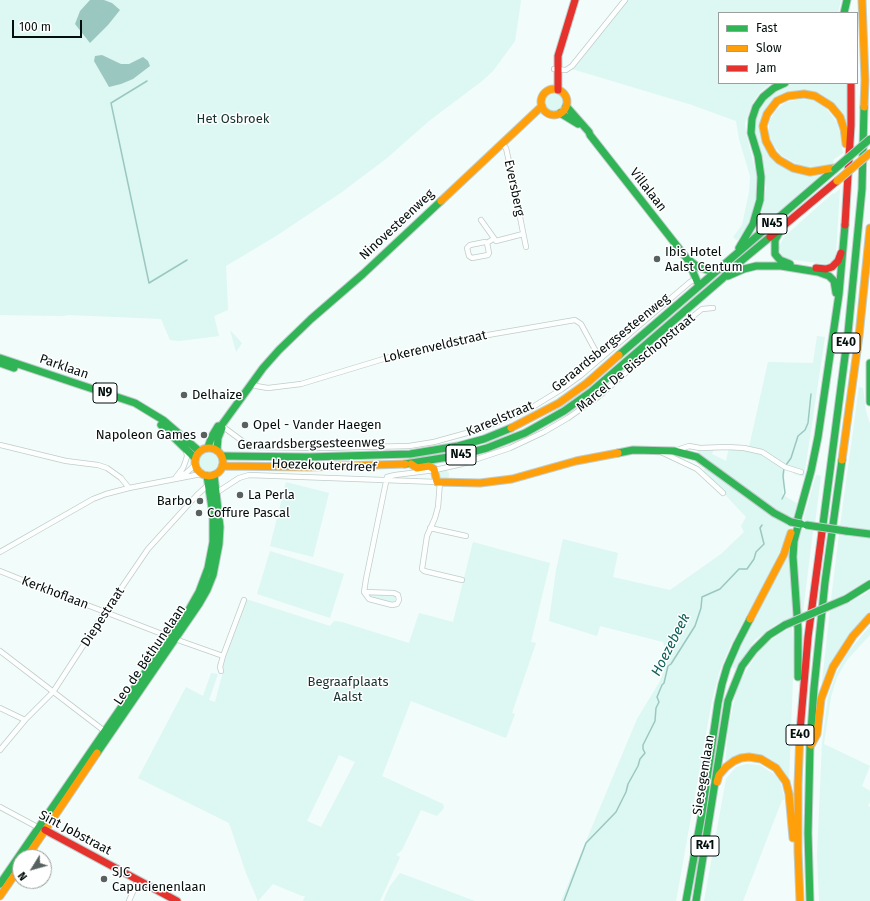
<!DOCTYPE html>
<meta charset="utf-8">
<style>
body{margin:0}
#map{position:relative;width:870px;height:901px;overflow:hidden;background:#f2fcfa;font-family:"Fira Sans",sans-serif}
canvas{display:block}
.legend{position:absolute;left:718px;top:12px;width:140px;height:72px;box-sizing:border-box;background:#fff;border:1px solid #9a9f9e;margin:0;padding:5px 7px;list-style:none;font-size:12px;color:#030f0d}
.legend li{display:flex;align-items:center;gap:8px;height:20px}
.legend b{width:20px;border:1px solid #9a9f9e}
.north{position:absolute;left:12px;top:849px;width:40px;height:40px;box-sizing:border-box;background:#fff;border:1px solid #9a9f9e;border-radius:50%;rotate:233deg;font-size:11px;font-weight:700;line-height:16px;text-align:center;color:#030f0d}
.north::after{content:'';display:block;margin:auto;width:14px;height:18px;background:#576260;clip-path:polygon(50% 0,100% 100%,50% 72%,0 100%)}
.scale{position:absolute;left:12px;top:20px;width:70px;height:18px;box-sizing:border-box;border:2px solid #030f0d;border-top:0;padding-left:5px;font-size:12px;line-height:14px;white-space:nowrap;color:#030f0d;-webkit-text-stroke:3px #fff;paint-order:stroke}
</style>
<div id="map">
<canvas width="870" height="901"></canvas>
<ul class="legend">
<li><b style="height:5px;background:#30b455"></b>Fast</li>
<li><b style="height:5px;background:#ff9f0a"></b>Slow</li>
<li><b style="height:5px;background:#e5322d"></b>Jam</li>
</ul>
<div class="north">N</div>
<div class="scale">100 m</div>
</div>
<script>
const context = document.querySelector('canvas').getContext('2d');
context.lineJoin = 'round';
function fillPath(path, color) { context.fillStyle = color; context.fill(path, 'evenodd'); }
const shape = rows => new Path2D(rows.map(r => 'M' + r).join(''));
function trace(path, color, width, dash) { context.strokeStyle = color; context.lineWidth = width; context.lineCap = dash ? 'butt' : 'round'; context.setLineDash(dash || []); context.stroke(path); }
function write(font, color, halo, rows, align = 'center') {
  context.font = font + ' "Fira Sans",sans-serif'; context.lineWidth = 3; context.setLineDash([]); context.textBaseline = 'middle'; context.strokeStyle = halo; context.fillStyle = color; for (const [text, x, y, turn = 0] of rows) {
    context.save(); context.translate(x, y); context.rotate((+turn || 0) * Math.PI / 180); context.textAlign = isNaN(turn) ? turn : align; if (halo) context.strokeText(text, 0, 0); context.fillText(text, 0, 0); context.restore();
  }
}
const green = shape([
 [0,0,521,0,521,1,515,41,493,71,482,81,429,121,387,158,342,192,276,236,226,266,228,310,214,316,219,336,179,341,170,340,161,319,69,315,62,316,0,315],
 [628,0,841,0,838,13,719,13,719,83,772,83,761,91,753,102,745,123,746,134,757,177,756,195,752,213,745,231,737,240,733,237,742,225,749,192,750,176,739,139,736,121,692,105,572,69],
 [792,83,847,83,848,129,839,110,795,91,762,118,776,163,792,172,810,176,819,175,820,177,751,237,762,211,766,188,764,166,755,136,754,124,759,109,764,101,776,91],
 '544 102a10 10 0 1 1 20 0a10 10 0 1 1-20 0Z',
 [801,99,813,100,826,108,837,123,840,134,843,153,833,160,834,162,831,164,818,167,805,167,799,165,781,155,771,141,769,135,769,122,776,110,786,102],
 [840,189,836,253,833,261,825,264,788,259,782,256,779,247,784,237,833,193,834,194],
 [230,330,242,343,236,352],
 [817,336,825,337,804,477,794,474,792,468,762,450,749,447,768,362,813,363],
 [859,387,863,388,866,411,870,424,870,530,840,526],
 [729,448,761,453,785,468,783,495,798,504,794,518,779,512,761,500,696,455,699,450,714,449,712,454,726,461],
 '198 462a10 10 0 1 1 20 0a10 10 0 1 1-20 0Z',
 [706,467,773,517,791,526,772,568,731,644,720,670,712,700,676,901,561,901,637,719,660,681,668,659,663,642,600,626,597,636,549,621,556,570,563,539,618,553,613,577,670,590,721,554,744,532,741,526,746,517,703,471],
 '439 475a5 5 0 1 1 10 0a5 5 0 1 1-10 0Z',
 [816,475,821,476,815,523,803,521],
 [286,482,329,493,313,557,270,546],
 [800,529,813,531,803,612,800,613,797,543],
 [839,534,870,538,870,578,862,585,848,593,831,600],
 [473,542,550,563,531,642,536,643,512,713,515,714,506,738,411,701,382,776,443,804,444,808,437,816,421,810,402,850,396,855,400,857,380,901,303,901,305,896,302,896,273,884,258,901,246,873,229,823,138,778,186,687,203,696,211,673,218,674,209,700,215,702,224,668,221,667,246,599,330,626,334,621,342,622,409,643,419,613,453,622],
 [339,755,355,762,321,827,307,821],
 [270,551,344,574,330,618,257,594],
 [789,553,793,617,775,625,755,640,735,669,732,667,735,657],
 [870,590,870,613,821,690,830,611,865,594],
 [371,593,393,594,395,597,395,601,393,603,371,597,369,595],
 [870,626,870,635,847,660,837,677,831,697,824,744,870,766,862,786,870,791,870,802,868,806,870,807,870,901,819,901,817,855,822,743,828,697,836,674,841,664,848,652],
 [792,627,794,653,789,780,783,770,776,763,767,757,759,755,725,764,728,730,736,693,742,678,757,654,767,643,782,632],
 [746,764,760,765,775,775,780,781,785,800,782,800,743,901,704,901,726,779,736,767],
 [400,873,475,901,383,901,390,886]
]);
const water = shape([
 [90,0,104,0,112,3,120,10,108,25,90,43,75,24,80,11],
 [102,55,121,64,129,64,143,57,148,61,150,66,133,79,121,84,109,87,94,61,95,56]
]);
const stream = shape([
 [147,81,111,103,149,283,187,260],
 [786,465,791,458,798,436,805,430,808,423,811,394],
 [782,499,785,493,783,476,784,468],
 [564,901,586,843,616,812,626,792,628,784,638,766,640,759,645,753,643,749,643,745,655,721,656,708,659,702,657,697,662,685,664,683,668,666,671,664,695,626,701,608,702,597,720,589,739,569,747,569,754,559,756,552,764,544,760,528,762,525]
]);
const street = shape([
 [554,69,566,70,572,66,625,0],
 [502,144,506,148,508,157,526,247],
 [481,220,496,241,523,234],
 [487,243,489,253,488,255,472,258,469,256,467,248,470,245,485,242,487,243,493,239],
 [251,383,256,386,268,388,301,384,390,357,448,345,453,341,575,320,581,324,600,359],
 [222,426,245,443,252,447,322,448,409,446,434,442,481,429,531,408,562,389,580,376,690,282,696,279],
 [0,445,66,461,98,465,107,468,121,478,129,488],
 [674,451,689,446,700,448,727,447,744,448,762,452,785,467,801,472],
 [661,452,697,469,723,493],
 [178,476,186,473,195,465],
 [176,477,183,468,186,460,187,456,186,450],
 [440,482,438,507,435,518,427,536,422,569,424,571,462,580],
 [216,493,239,478,249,475,437,482],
 [430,528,466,536],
 [0,552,93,499,106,494,129,488,201,474],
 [0,571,82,604,87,605,175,639,223,656],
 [364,592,394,593,398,595,399,600,397,604,392,605,369,599,364,592,366,579,387,477,395,475,435,470,462,464,510,448,544,432,568,418,598,397,668,336,702,309,713,308],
 [0,651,107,733],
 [221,671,220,667,223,656,244,600],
 [0,708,25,720],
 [0,750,25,720,53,692,105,612,148,549,197,495,208,485],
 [0,807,41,829],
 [129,901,138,880]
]);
const fast = shape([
 [844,13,847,0],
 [566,106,589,132,590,135,688,260,699,286],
 [560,113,578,124],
 [780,231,775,240,775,254,780,260,790,264],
 [739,248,753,224,760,200,761,177,758,156,751,133,752,119,756,107,763,97,774,88,785,83],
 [689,260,698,267,713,272,717,270],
 [728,276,744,269,756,266,781,266,818,272,829,276,834,281,836,293],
 [619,355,835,169],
 [0,358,135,403,163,420,199,451],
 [0,363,14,368],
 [870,363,870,402],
 [161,425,195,458],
 [208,447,212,436,218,426,221,426,263,368,279,350,311,319,363,274,441,201],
 [217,450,218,438,222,428,221,426],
 [618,453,633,450,674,451,697,457,774,513,791,522],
 [222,456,309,457,410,454,458,446,484,439,511,428],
 [405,464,461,455,487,448,525,433,564,411,592,391,723,278,729,271,770,237],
 [846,531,870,534],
 [822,532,848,333,862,189,864,107],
 [846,599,870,584],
 [798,677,798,629,793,557,794,541,798,526,798,518,811,471,818,437,839,294,845,225],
 [97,753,199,604,207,590,213,575,219,544,220,527,214,475],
 [0,884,164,645,186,615,199,592,208,568,213,542,213,515,207,476],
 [686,901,702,813,718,703,722,684,727,667,737,644,750,619],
 [696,901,728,701,742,666,754,650,769,635,785,625],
 [810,901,808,833,810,746,814,688,825,582,842,460]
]);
const slow = shape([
 [862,0,865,80,864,107],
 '541 102a13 13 0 1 1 26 0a13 13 0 1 1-26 0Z',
 [834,168,810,172,793,168,779,160,773,154,766,141,763,126,767,114,777,101,788,96,804,94,815,96,831,106,840,117,844,129,846,144],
 [441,201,542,106],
 [511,428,559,403,587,383,619,355],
 '195 462a14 14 0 1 1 28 0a14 14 0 1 1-28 0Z',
 [842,460,859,336,870,228],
 [411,464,417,468,429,466,434,469,437,482,480,483,512,479,576,461,618,453],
 [222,466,309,467,405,464],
 [750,619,784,554,791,533],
 [811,745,817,734,821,699,833,667,853,636,870,617],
 [717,782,719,775,726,767,734,761,741,758,749,757,761,759,776,768,786,782,789,794,793,838],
 [27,857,97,753],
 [0,896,20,867],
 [800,901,798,851,798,785,800,731]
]);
const jam = shape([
 [558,90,558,56,575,0],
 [845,225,851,125,851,83],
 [770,237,837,181],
 [816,268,826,269,832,267,838,261,841,253],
 [800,731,808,637,822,532],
 [45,830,177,901]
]);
const fastBridge = shape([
 [835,169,870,139],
 [791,522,801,524],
 [806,525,846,531],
 [785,625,846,599]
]);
const slowBridge = shape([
 [837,181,870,153]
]);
const markers = [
 [657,259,4,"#576260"],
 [184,395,4,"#576260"],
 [245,425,4,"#576260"],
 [204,435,4,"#576260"],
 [240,495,4,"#576260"],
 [200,501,4,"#576260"],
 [199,513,4,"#576260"],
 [104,879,4,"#576260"]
];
const shields = [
 [772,224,30],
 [846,343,28],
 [105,393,24],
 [461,455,30],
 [800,735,28],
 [705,846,28]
];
const shieldNames = [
 ["N45",772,224],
 ["E40",846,343],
 ["N9",105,393],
 ["N45",461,455],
 ["E40",800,735],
 ["R41",705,846]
];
const parkNames = [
 ["Het Osbroek",233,119],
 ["Begraafplaats",348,682],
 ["Aalst",348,697]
];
const streetNames = [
 ["Eversberg",514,188,78],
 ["Villalaan",648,190,52],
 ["Ninovesteenweg",397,225,-43],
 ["Geraardsbergsesteenweg",611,343,-39],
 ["Lokerenveldstraat",435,347,-13],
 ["Marcel De Bisschopstraat",636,363,-39],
 ["Parklaan",64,367,19],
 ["Kareelstraat",500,419,-23],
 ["Geraardsbergsesteenweg",311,444,-1],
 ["Hoezekouterdreef",324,466,2],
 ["Kerkhoflaan",55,593,21],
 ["Diepestraat",103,617,-57],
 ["Leo de Béthunelaan",150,655,-56],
 ["Siesegemlaan",704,775,-81],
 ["Sint Jobstraat",75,833,28]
];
const poiNames = [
 ["Ibis Hotel",665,252],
 ["Aalst Centum",665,267],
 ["Delhaize",192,395],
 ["Opel - Vander Haegen",253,425],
 ["Napoleon Games",196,435,"right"],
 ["La Perla",248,495],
 ["Barbo",192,501,"right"],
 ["Coffure Pascal",207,513],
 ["SJC",112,872],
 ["Capucienenlaan",112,887]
];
const waterNames = [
 ["Hoezebeek",671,645,-63]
];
fillPath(green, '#ddf7f2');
fillPath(water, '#9ac8c1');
trace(stream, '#9ac8c1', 1.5);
trace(street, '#c0cdcb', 6);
trace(fast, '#c0cdcb', 9);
trace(slow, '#c0cdcb', 9);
trace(jam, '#c0cdcb', 9);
trace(street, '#fdfffe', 4.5);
trace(fast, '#30b455', 7);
trace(slow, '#ff9f0a', 7);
trace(jam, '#e5322d', 7);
trace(fastBridge, '#c0cdcb', 9, []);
trace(slowBridge, '#c0cdcb', 9, []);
trace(fastBridge, '#30b455', 7);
trace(slowBridge, '#ff9f0a', 7);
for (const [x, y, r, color] of markers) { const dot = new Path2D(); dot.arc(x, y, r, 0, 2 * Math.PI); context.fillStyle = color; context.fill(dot); trace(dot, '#fff', 1.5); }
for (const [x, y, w] of shields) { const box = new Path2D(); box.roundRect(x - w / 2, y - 10, w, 20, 3); context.fillStyle = '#fff'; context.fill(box); trace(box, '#030f0d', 1); }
write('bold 12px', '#030f0d', null, shieldNames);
write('13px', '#153430', '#fff', parkNames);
write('13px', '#030f0d', '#fff', streetNames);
write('13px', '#030f0d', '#fff', poiNames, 'left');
write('italic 14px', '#0b6159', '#fff', waterNames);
</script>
